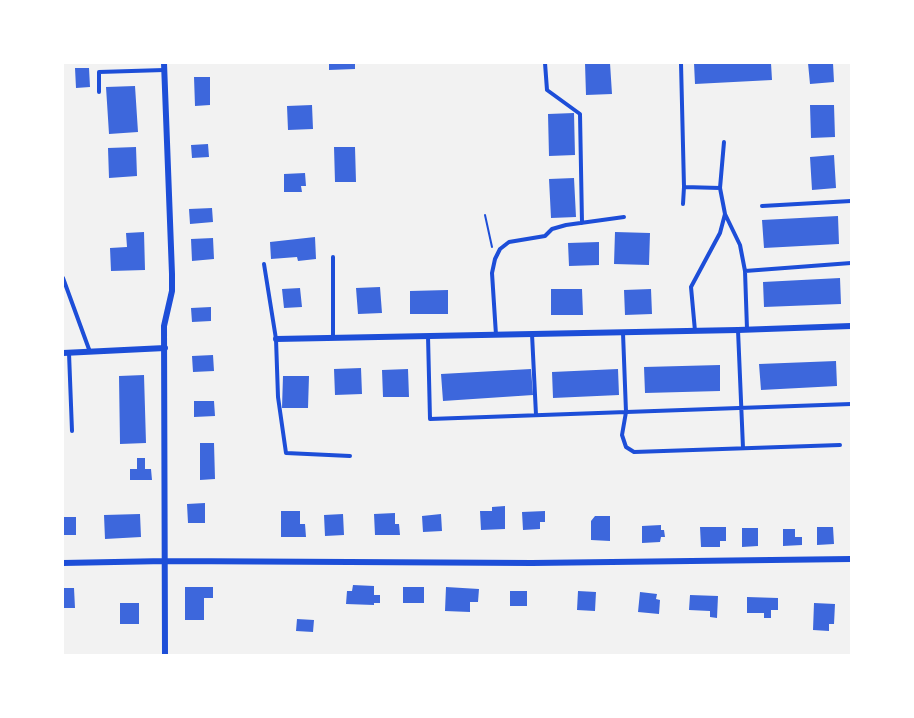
<!DOCTYPE html>
<style>
body{margin:0}
#map{position:relative;width:914px;height:718px;overflow:hidden;background:#f2f2f2;font-family:Rubik,sans-serif}
canvas{display:block}
.frame{position:absolute;inset:0;border:64px solid #fff;pointer-events:none}
</style>
<div id="map">
<canvas width="914" height="718"></canvas>
<div class="frame"></div>
</div>
<script>
const context = document.querySelector('canvas').getContext('2d');
context.lineJoin = 'round';
function fillPath(path, color) { context.fillStyle = color; context.fill(path, 'evenodd'); }
const shape = rows => new Path2D(rows.map(r => 'M' + r).join(''));
function trace(path, color, width, dash) { context.strokeStyle = color; context.lineWidth = width; context.lineCap = dash ? 'butt' : 'round'; context.setLineDash(dash || []); context.stroke(path); }
const building = shape([
 [329,63,355,63,355,69,329,70],
 [585,63,610,63,612,94,586,95],
 [694,63,771,63,772,80,695,84],
 [808,63,833,63,834,82,810,84],
 [75,68,89,68,90,87,76,88],
 [194,77,210,77,210,105,195,106],
 [135,86,138,132,109,134,106,87],
 [312,105,313,129,288,130,287,106],
 [810,105,834,105,835,137,811,138],
 [574,113,575,155,549,156,548,114],
 [208,144,209,157,192,158,191,145],
 [136,147,137,176,109,178,108,148],
 [334,147,355,147,356,182,335,182],
 [834,155,836,188,812,190,810,157],
 [305,173,306,186,301,186,302,192,284,192,284,174],
 [574,178,576,217,551,218,549,179],
 [212,208,213,222,190,224,189,209],
 [838,216,839,244,764,248,762,220],
 [144,232,145,270,111,271,110,248,127,247,126,233],
 [615,232,650,233,649,265,614,264],
 [315,237,316,259,298,261,297,257,271,259,270,242],
 [213,238,214,259,192,261,191,239],
 [599,242,599,265,569,266,568,243],
 [840,278,841,304,764,307,763,282],
 [380,287,382,313,358,314,356,288],
 [300,288,302,307,284,308,282,289],
 [551,289,582,289,583,315,551,315],
 [651,289,652,314,625,315,624,290],
 [448,290,448,314,410,314,410,291],
 [211,307,211,321,192,322,191,308],
 [213,355,214,371,193,372,192,356],
 [836,361,837,386,761,390,759,364],
 [720,365,720,391,645,393,644,367],
 [361,368,362,394,335,395,334,369],
 [408,369,409,397,383,397,382,370],
 [531,369,533,395,443,401,441,374],
 [618,369,619,395,553,398,552,372],
 [144,375,146,443,120,444,119,376],
 [283,376,309,376,308,408,282,408],
 [194,401,214,401,215,416,194,417],
 [200,443,214,443,215,479,200,480],
 [137,458,145,458,145,469,151,469,152,480,130,480,130,469,137,469],
 [205,503,205,523,188,523,187,504],
 [505,506,505,529,481,530,480,511,492,511,492,507],
 [281,511,300,511,300,524,305,524,306,537,281,537],
 [545,511,545,522,540,522,540,529,523,530,522,512],
 [395,513,395,524,399,524,400,535,375,535,374,514],
 [140,514,141,537,105,539,104,515],
 [343,514,344,535,325,536,324,515],
 [441,514,442,531,423,532,422,516],
 [595,516,610,516,610,541,591,540,591,521],
 [63,517,76,517,76,535,63,535],
 [661,525,661,530,664,530,665,537,661,537,660,542,642,543,642,526],
 [700,527,726,527,726,541,720,541,720,547,701,547],
 [817,527,833,527,834,544,817,545],
 [742,528,758,528,758,546,742,547],
 [783,529,795,529,795,537,802,537,802,545,783,546],
 [353,585,374,586,374,595,380,595,380,603,374,603,374,605,346,604,347,591,352,591],
 [185,587,213,587,213,598,204,598,204,620,185,620],
 [403,587,424,587,424,603,403,603],
 [446,587,479,589,478,602,470,602,470,612,445,611],
 [63,588,74,588,75,608,63,608],
 [510,591,527,591,527,606,510,606],
 [578,591,596,592,595,611,577,610],
 [640,592,657,594,656,599,660,600,659,614,638,612],
 [690,595,718,596,717,618,710,617,710,611,689,610],
 [747,597,778,598,778,610,771,610,771,618,764,618,764,613,747,613],
 [120,603,139,603,139,624,120,624],
 [814,603,835,604,834,624,829,624,829,631,813,630],
 [297,619,314,620,313,632,296,631]
]);
const path = shape([
 [485,215,492,247]
]);
const service = shape([
 [545,63,547,90,580,114,582,223],
 [681,63,684,187],
 [99,92,99,72,164,70],
 [720,188,724,142],
 [683,204,684,187,720,188,725,214,720,233,691,287,695,331],
 [762,206,851,201],
 [725,214,740,245,745,271],
 [333,257,333,337],
 [264,264,276,339,278,397,286,453,350,456],
 [63,278,90,352],
 [747,329,745,271,851,263],
 [738,330,743,448],
 [623,333,626,412,622,435,626,447,634,452,840,445],
 [532,334,536,415],
 [496,335,492,273,495,259,500,249,509,242,545,236,552,229,566,225,624,217],
 [428,336,430,419,851,404],
 [69,353,72,431]
]);
const minor = shape([
 [164,63,172,274,172,291,164,326,165,655],
 [276,339,738,330,851,326],
 [63,353,165,348],
 [63,563,166,561,532,563,851,559]
]);
fillPath(building, '#3d67dc');
trace(path, '#1d4ed8', 2);
trace(service, '#1d4ed8', 4);
trace(minor, '#1d4ed8', 6);
</script>
